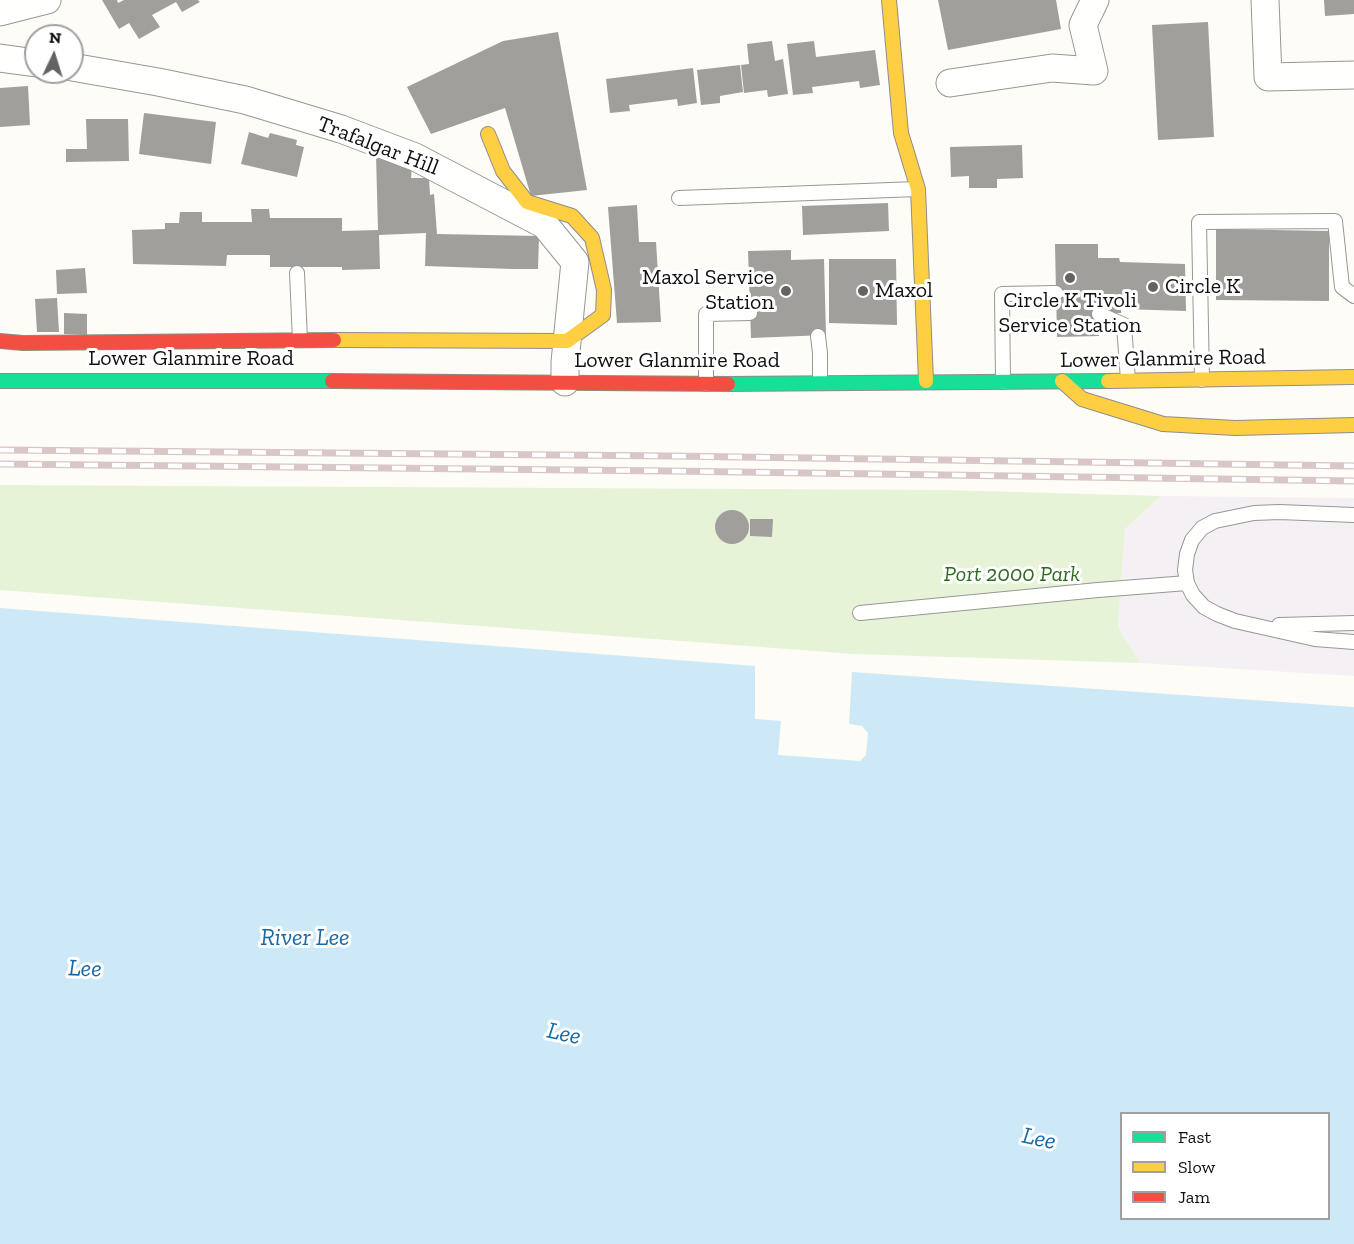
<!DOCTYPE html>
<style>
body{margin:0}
#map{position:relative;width:1354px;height:1244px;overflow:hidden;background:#fdfcf7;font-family:"Zilla Slab",serif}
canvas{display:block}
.legend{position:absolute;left:1120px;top:1112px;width:210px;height:108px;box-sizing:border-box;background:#fff;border:2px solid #a0a0a0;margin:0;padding:8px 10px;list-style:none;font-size:18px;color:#111}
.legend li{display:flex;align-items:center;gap:12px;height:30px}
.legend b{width:30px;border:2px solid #a0a0a0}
.north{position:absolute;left:24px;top:24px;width:60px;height:60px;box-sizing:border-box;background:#fff;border:2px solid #a0a0a0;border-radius:50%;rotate:4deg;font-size:16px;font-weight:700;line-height:24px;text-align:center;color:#111}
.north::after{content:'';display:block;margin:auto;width:21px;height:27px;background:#646362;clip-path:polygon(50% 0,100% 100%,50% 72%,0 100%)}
</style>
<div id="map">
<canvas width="1354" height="1244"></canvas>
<ul class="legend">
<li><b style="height:8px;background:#16e098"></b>Fast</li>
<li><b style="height:8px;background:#ffcf43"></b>Slow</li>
<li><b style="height:8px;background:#f24e42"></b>Jam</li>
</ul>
<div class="north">N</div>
</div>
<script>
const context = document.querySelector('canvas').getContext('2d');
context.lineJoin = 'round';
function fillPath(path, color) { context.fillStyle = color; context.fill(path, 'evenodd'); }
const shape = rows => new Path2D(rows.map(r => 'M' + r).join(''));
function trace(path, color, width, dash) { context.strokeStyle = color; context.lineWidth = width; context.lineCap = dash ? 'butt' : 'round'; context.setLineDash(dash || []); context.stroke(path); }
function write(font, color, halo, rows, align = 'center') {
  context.font = font + ' "Zilla Slab",serif'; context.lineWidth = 6; context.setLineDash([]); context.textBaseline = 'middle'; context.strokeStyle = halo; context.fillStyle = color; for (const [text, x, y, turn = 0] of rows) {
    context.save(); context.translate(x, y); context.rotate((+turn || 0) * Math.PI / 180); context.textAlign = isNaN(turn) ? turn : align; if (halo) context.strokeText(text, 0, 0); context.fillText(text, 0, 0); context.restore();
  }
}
const industrial = shape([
 [1161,496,1354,498,1354,676,1140,663,1118,627,1125,529]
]);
const green = shape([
 [0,485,942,490,1161,496,1125,529,1118,627,1140,663,854,654,0,590]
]);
const water = shape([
 [0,608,755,666,755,719,781,721,778,755,860,761,866,755,868,733,862,726,849,724,852,672,1354,707,1354,1244,0,1244],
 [1122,1114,1328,1114,1328,1218,1122,1218]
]);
const building = shape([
 [102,0,117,0,118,3,124,0,198,0,200,2,182,12,176,2,152,15,160,27,139,39,129,23,119,29],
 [938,0,1056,0,1061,29,948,50],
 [1324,0,1354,0,1354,14,1325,16],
 [1208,22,1214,137,1158,140,1152,25],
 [558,32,587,190,531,196,505,108,431,134,407,87,503,41],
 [772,41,775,61,783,59,788,94,768,97,767,90,744,93,741,65,749,64,747,44],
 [814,41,816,57,875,50,880,85,860,88,859,81,812,87,813,93,793,95,787,44],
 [740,65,743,92,720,96,720,103,701,105,697,70],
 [693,68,697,103,678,106,677,99,629,105,630,111,610,113,606,79],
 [28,86,30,125,0,127,0,88],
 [144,113,216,122,211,164,139,154],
 [86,119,128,119,129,161,66,162,66,149,87,149],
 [249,132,268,138,270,133,297,140,296,145,304,147,297,177,241,164],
 [1022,145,1023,178,997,179,997,188,969,188,969,176,951,177,950,147],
 [376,155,412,165,411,178,429,178,430,195,434,194,437,234,539,236,538,269,512,269,425,266,426,233,379,235,380,269,342,270,342,267,270,267,270,255,227,255,226,266,133,264,132,230,165,229,165,223,179,223,180,212,202,212,202,222,252,222,251,209,269,209,270,218,342,218,342,231,378,230],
 [888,203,889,231,803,235,802,206],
 [637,205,639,242,656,242,661,322,617,323,608,207],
 [1216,229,1329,231,1329,301,1216,300],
 [1055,244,1098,244,1098,258,1119,258,1120,262,1185,264,1186,311,1121,309,1121,313,1099,314,1099,336,1057,337],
 [791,250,791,260,824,259,826,335,751,338,748,251],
 [829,259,896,259,897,325,829,323],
 [85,268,87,293,57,294,56,270],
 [57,298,59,332,37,332,35,299],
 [64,313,87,314,87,335,64,334],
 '715 527a17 17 0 1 1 34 0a17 17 0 1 1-34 0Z',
 [750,519,773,519,772,537,750,536]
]);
const lane = shape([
 [679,198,917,189],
 [297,273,300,340],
 [1099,314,1124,325,1128,380],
 [818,336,820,353,820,382],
 [1202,380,1199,222,1335,221,1342,287,1354,296],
 [1003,382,1002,294,1056,293],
 [706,384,706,314,750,313],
 [1354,515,1279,512,1254,513,1215,521,1202,528,1192,540,1187,554,1185,570,1187,583,1193,595,1204,607,1217,614,1235,621,1315,639,1354,642],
 [860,613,1098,590,1187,583],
 [1279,625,1354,623]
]);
const street = shape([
 [1265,0,1268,77,1354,75],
 [0,12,47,0],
 [0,58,36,63],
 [72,67,158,82,245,100,341,129,415,157,545,225,575,262,565,362,565,382],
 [950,83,1052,68,1094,71,1083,25,1095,0]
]);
const fast = shape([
 [0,381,332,381],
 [728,384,1108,381]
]);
const slow = shape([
 [889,0,901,133,918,189,926,381],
 [334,340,567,341,603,315,604,290,592,238,572,216,527,202,503,171,488,134],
 [1062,381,1082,399,1163,424,1235,428,1354,425],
 [1108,381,1354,377]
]);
const jam = shape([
 [0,341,23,343,334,340],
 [332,381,728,384]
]);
const rail = shape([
 [0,450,671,456,1354,466],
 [0,464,670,471,1354,481]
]);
const markers = [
 [1070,278,6,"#646362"],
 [1153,287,6,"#646362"],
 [786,291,6,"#646362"],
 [863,291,6,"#646362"]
];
const streetNames = [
 ["Trafalgar Hill",378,146,21],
 ["Lower Glanmire Road",191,359],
 ["Lower Glanmire Road",1163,359,-1],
 ["Lower Glanmire Road",677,361]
];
const poiNames = [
 ["Maxol Service",774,278,"right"],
 ["Station",774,303,"right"],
 ["Circle K",1165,287],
 ["Maxol",875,291],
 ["Circle K Tivoli",1070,301,"center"],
 ["Service Station",1070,326,"center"]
];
const parkNames = [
 ["Port 2000 Park",1012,575]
];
const waterNames = [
 ["River Lee",305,938],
 ["Lee",85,969,2],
 ["Lee",564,1034,12],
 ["Lee",1039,1139,12]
];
fillPath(industrial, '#f5f0f3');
fillPath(green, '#e7f3d7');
fillPath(water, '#cde8f7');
fillPath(building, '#a19f9c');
trace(lane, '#979795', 16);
trace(street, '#979795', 29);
trace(fast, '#8e8d8b', 16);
trace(slow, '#8e8d8b', 16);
trace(jam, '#8e8d8b', 16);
trace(lane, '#fffffe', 14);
trace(street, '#fffffe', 27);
trace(fast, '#16e098', 14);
trace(slow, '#ffcf43', 14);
trace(jam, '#f24e42', 14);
trace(rail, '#d9c6c7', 7);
trace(rail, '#fff', 4.5, [14]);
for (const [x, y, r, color] of markers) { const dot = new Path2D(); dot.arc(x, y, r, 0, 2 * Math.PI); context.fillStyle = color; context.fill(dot); trace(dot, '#fff', 2); }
write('22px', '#111', '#fff', streetNames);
write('22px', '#111', '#fff', poiNames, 'left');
write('italic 22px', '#2f6b1f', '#fff', parkNames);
write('italic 24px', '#1768a6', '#fff', waterNames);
</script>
